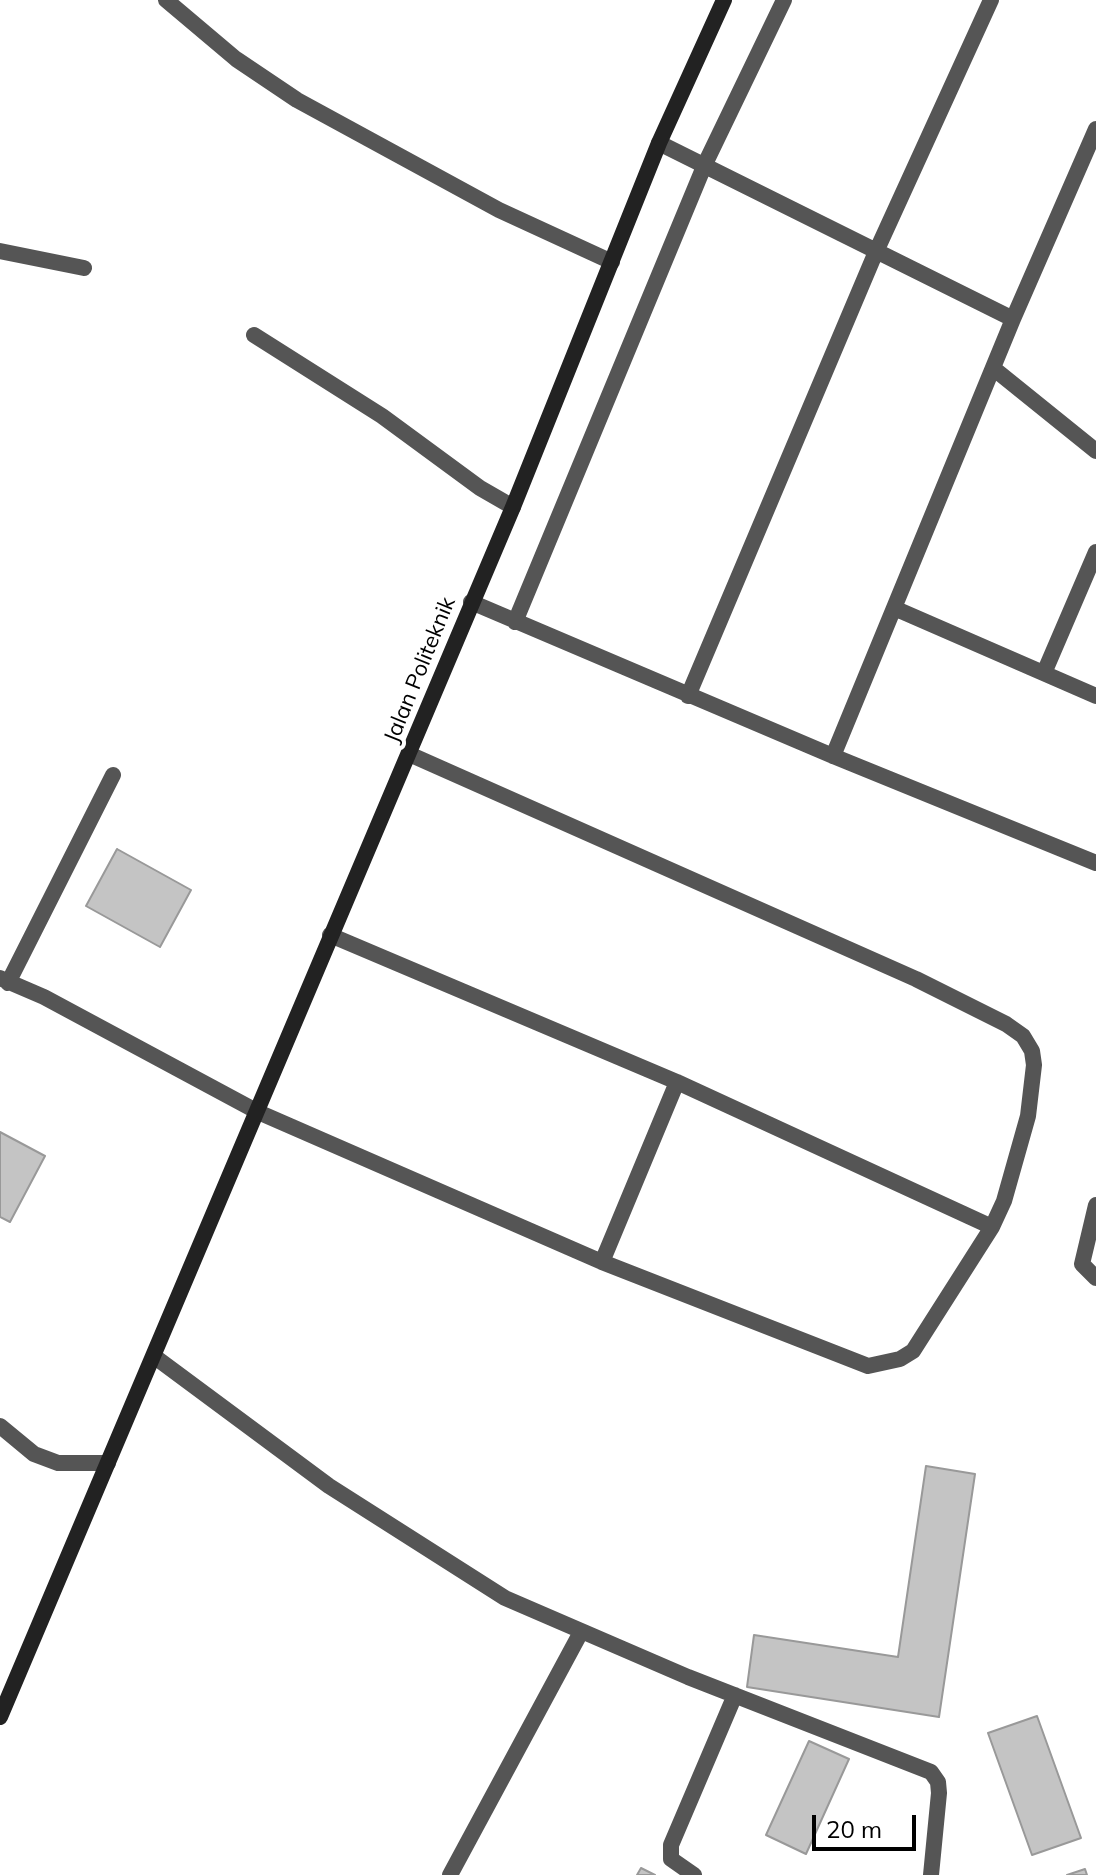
<!DOCTYPE html>
<style>
body{margin:0}
#map{position:relative;width:1096px;height:1875px;overflow:hidden;background:#fff;font-family:Mulish,sans-serif}
canvas{display:block}
.scale{position:absolute;left:812px;top:1815px;width:104px;height:36px;box-sizing:border-box;border:4px solid #000;border-top:0;padding-left:10px;font-size:24px;line-height:28px;white-space:nowrap;color:#000;-webkit-text-stroke:6px #fff;paint-order:stroke}
</style>
<div id="map">
<canvas width="1096" height="1875"></canvas>
<div class="scale">20 m</div>
</div>
<script>
const context = document.querySelector('canvas').getContext('2d');
context.lineJoin = 'round';
function fillPath(path, color) { context.fillStyle = color; context.fill(path, 'evenodd'); }
const shape = rows => new Path2D(rows.map(r => 'M' + r).join(''));
function trace(path, color, width, dash) { context.strokeStyle = color; context.lineWidth = width; context.lineCap = dash ? 'butt' : 'round'; context.setLineDash(dash || []); context.stroke(path); }
function write(font, color, halo, rows, align = 'center') {
  context.font = font + ' Mulish,sans-serif'; context.lineWidth = 8; context.setLineDash([]); context.textBaseline = 'middle'; context.strokeStyle = halo; context.fillStyle = color; for (const [text, x, y, turn = 0] of rows) {
    context.save(); context.translate(x, y); context.rotate((+turn || 0) * Math.PI / 180); context.textAlign = isNaN(turn) ? turn : align; if (halo) context.strokeText(text, 0, 0); context.fillText(text, 0, 0); context.restore();
  }
}
const building = shape([
 [117,849,191,890,160,947,86,906,117,849],
 [0,1132,45,1156,10,1222,0,1217,0,1132],
 [926,1466,975,1474,939,1717,747,1687,754,1635,898,1657,926,1466],
 [1037,1716,1081,1838,1032,1855,988,1733,1037,1716],
 [809,1741,849,1759,806,1854,766,1835,809,1741],
 [641,1868,655,1875,637,1875,641,1868],
 [1085,1869,1087,1875,1067,1875,1085,1869]
]);
const lane = shape([
 [0,251,84,268],
 [254,335,382,416,480,488,513,507]
]);
const street = shape([
 [166,0,236,59,297,100,499,210,612,262],
 [659,143,1013,319],
 [993,368,1096,451],
 [471,602,833,756,1096,863],
 [894,608,1096,696],
 [515,622,705,164,784,0],
 [1044,673,1096,552],
 [688,696,875,254,991,0],
 [833,756,1013,319,1096,129],
 [330,935,677,1082,992,1227],
 [0,978,44,997,258,1112,602,1262,868,1366,900,1359,913,1351,992,1227,1004,1201,1028,1116,1034,1065,1032,1051,1023,1036,1006,1024,916,979,409,754],
 [8,983,113,775],
 [1096,1205,1082,1264,1096,1278],
 [602,1262,677,1082],
 [155,1357,329,1486,505,1598,688,1677,931,1772,938,1782,939,1793,931,1875],
 [0,1426,34,1454,58,1463,108,1463],
 [450,1875,581,1632],
 [694,1875,671,1859,671,1845,735,1695]
]);
const secondary = shape([
 [0,1717,513,507,659,143,724,0]
]);
const streetNames = [
 ["Jalan Politeknik",420,670,-68]
];
fillPath(building, '#c4c4c4');
trace(building, '#999', 2);
trace(lane, '#555', 16);
trace(street, '#555', 16);
trace(secondary, '#222', 16);
write('22px', '#000', '#fff', streetNames);
</script>
